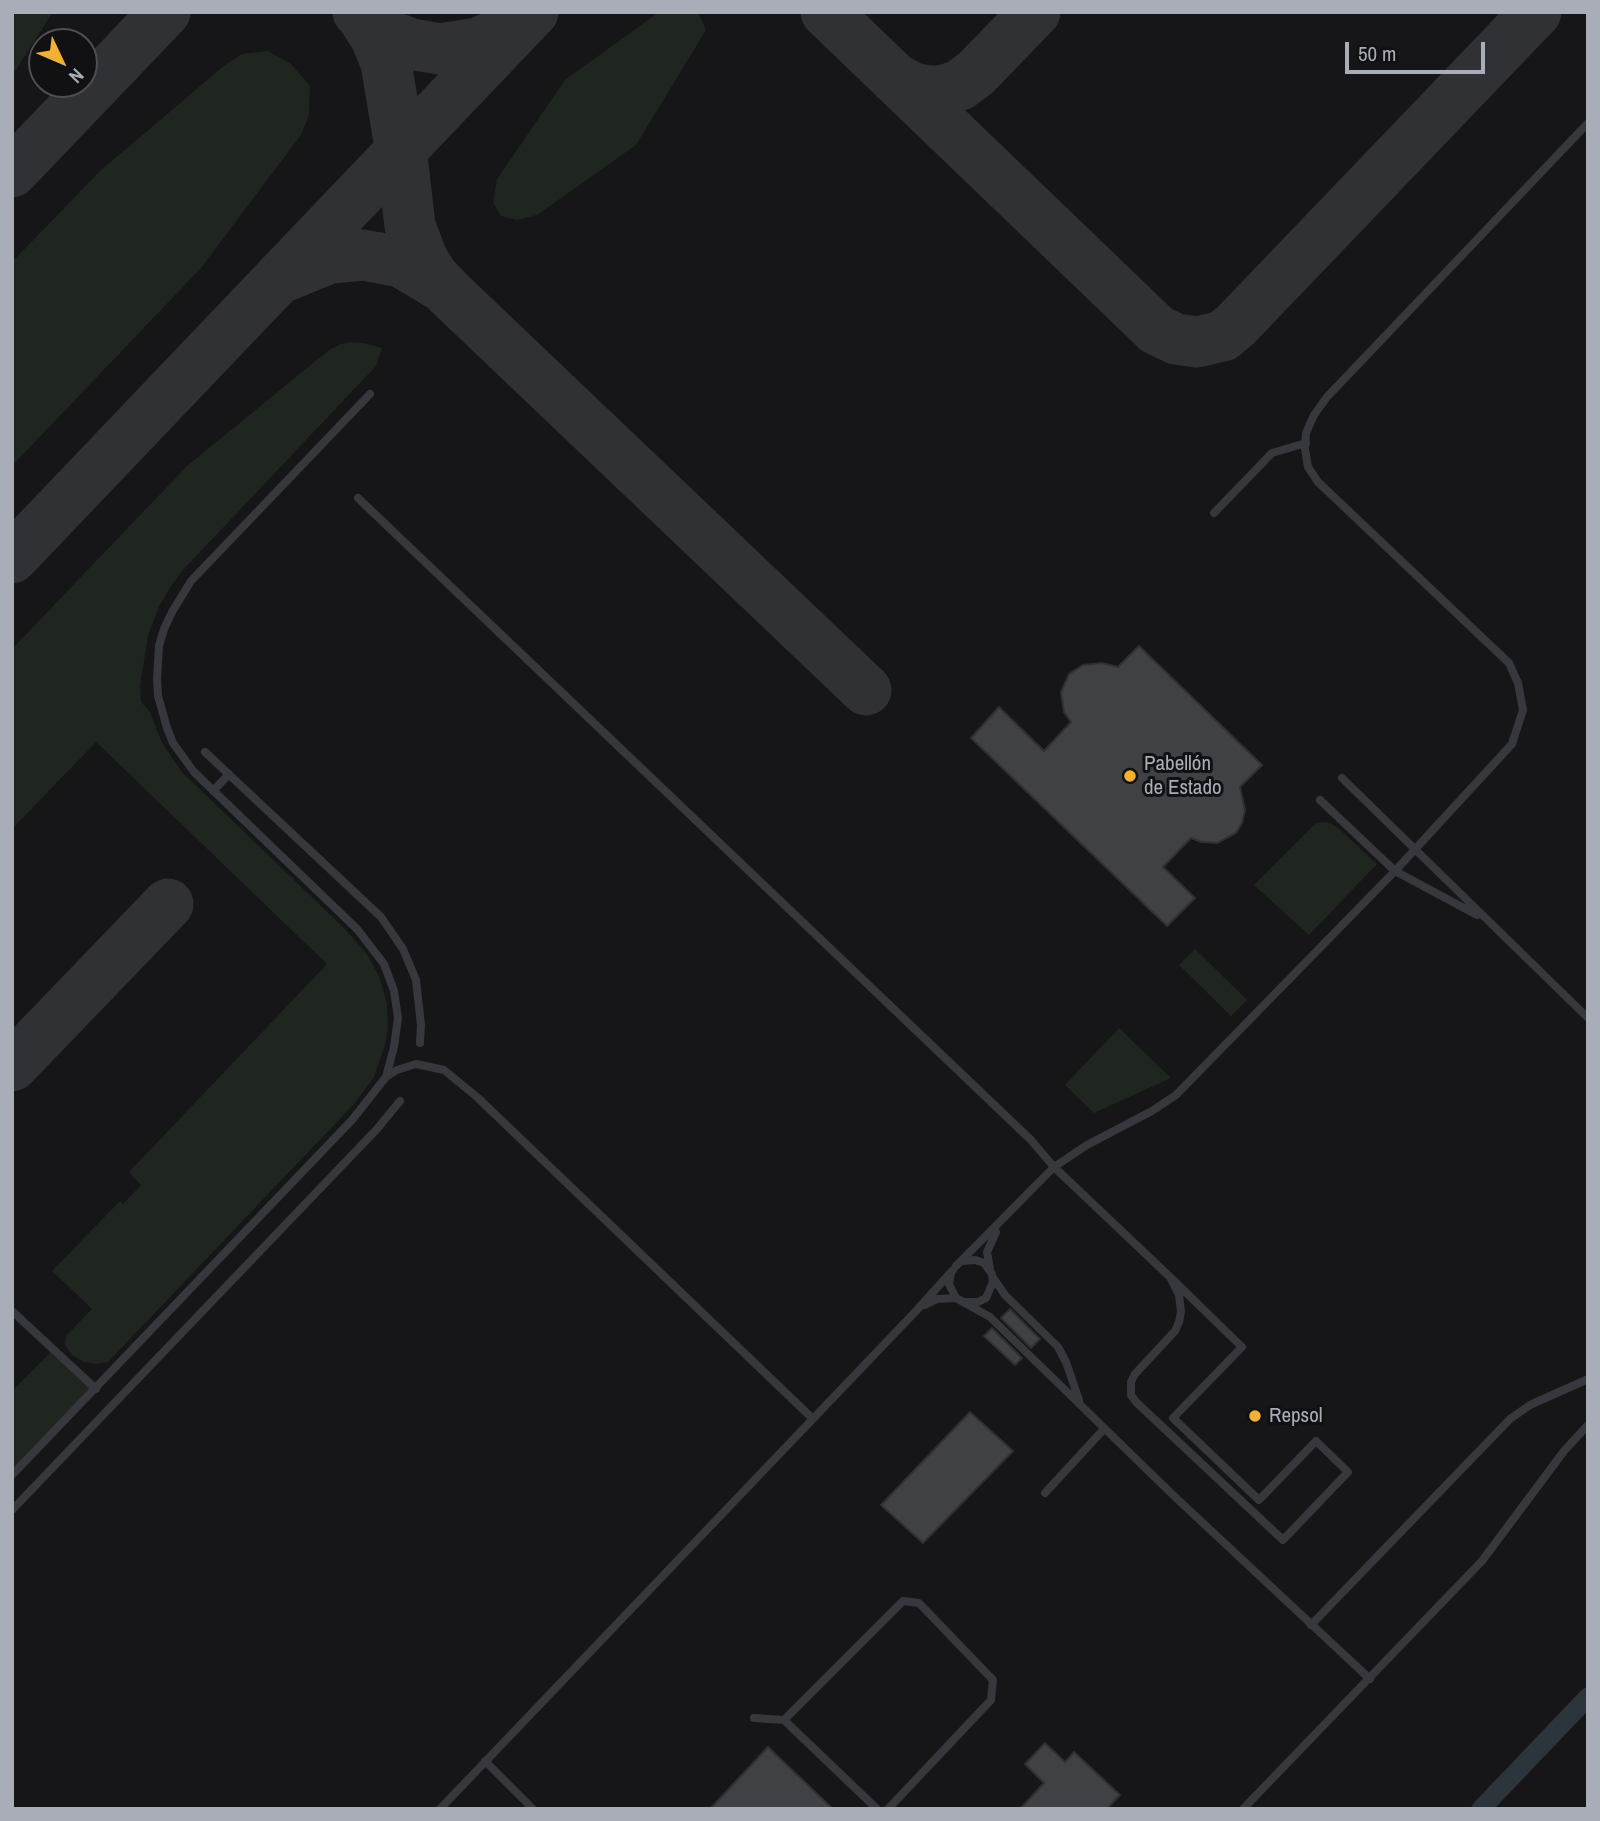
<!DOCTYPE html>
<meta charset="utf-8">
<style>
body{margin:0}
#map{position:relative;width:1600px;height:1821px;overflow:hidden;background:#161618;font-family:"Archivo Narrow",sans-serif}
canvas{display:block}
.frame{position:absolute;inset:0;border:14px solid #a8adb8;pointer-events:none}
.north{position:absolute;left:28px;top:28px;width:70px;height:70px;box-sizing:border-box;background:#111113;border:2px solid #4d4f55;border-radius:50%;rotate:134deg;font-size:19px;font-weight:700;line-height:28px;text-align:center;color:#a8adb8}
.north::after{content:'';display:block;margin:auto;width:24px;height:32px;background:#f2b134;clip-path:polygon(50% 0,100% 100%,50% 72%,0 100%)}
.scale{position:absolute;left:1345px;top:42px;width:140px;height:32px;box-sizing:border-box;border:4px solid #a8adb8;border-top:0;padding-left:9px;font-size:21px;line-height:24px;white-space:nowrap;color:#a8adb8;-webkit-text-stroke:5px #111113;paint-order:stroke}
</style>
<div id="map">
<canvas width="1600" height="1821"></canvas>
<div class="frame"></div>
<div class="north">N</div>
<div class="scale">50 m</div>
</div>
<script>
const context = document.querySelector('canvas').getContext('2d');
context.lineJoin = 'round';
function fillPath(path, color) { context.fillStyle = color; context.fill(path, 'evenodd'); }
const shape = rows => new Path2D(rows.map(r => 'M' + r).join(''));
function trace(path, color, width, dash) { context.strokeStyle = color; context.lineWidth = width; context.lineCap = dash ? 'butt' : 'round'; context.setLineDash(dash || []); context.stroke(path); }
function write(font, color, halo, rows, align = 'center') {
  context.font = font + ' "Archivo Narrow",sans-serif'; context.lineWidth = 6; context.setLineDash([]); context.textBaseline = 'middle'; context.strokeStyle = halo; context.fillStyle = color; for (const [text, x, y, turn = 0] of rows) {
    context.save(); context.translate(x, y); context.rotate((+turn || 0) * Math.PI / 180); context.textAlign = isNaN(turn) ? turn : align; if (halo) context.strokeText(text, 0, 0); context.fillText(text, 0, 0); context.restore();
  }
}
const green = shape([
 [12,12,53,12,12,76],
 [659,12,698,12,706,30,636,145,537,215,517,220,501,216,493,203,497,179,565,80],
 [268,51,291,64,310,86,309,115,301,135,201,268,12,466,12,262,100,171,225,65,242,54],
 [351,342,364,343,382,348,376,366,183,570,171,586,159,606,148,636,140,686,141,702,150,712,162,743,182,772,345,929,367,954,379,976,387,1003,388,1028,385,1045,374,1077,355,1103,108,1362,97,1364,84,1362,72,1355,65,1345,66,1336,92,1309,52,1271,120,1201,123,1204,141,1185,129,1172,327,964,96,742,12,829,12,649,187,466,329,350,341,344],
 [1326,822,1336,826,1377,864,1309,935,1254,885,1316,823],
 [1195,949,1247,1000,1231,1016,1179,965],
 [1119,1028,1171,1078,1094,1113,1065,1085],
 [53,1350,96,1389,12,1475,12,1391]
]);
const canal = shape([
 [1481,1809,1588,1697]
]);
const taxiway = shape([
 [358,12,391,36,411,44,440,49,478,43,516,26],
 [826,12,1157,330,1176,339,1197,342,1223,336,1236,325,1536,12],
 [362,16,376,38,386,63,403,165,410,226,422,258,432,275,449,293,866,690],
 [894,78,913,88,929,91,941,91,960,85,976,73,1035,12],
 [12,172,165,12],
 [286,276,330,258,363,255,401,262,441,286],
 [12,558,533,12],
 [12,1066,168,904]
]);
const building = shape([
 [1139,646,1262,765,1240,787,1245,810,1242,823,1236,833,1217,843,1201,842,1191,838,1163,867,1195,898,1167,926,971,738,999,707,1044,751,1071,722,1064,712,1061,692,1069,674,1083,665,1102,663,1118,667,1139,646],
 [1010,1309,1040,1339,1031,1348,1001,1318,1010,1309],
 [992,1328,1022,1358,1015,1365,984,1336,992,1328],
 [970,1412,1013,1451,923,1543,881,1505,970,1412],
 [1045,1743,1065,1762,1074,1752,1120,1795,1107,1809,1020,1809,1044,1783,1025,1764,1045,1743],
 [768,1747,833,1809,710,1809,768,1747]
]);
const lane = shape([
 [358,498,1031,1140,1054,1167,1170,1277,1242,1347,1173,1418,1259,1500,1316,1441,1348,1472,1283,1540,1136,1402,1131,1395,1131,1382,1135,1374,1175,1331,1179,1322,1181,1312,1179,1295,1170,1277],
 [1214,513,1272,453,1306,443],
 [205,752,381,917,403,949,416,980,421,1025,420,1043],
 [1342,778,1588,1018],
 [213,791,229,774],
 [1320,800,1395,871,1477,915],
 [386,1077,397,1070,416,1064,444,1070,477,1097,812,1418],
 [962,1261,975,1260,984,1263,992,1274,993,1282,986,1298,978,1302,965,1302],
 [956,1266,1054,1167,1087,1145,1152,1111,1176,1095,1395,871,1512,744,1523,710,1518,683,1509,663,1318,482,1308,467,1305,449,1306,433,1314,415,1327,397,1588,123],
 [990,1269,987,1252,996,1232],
 [951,1273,949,1284,956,1298,990,1317,1173,1495,1370,1679],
 [994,1279,1005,1295,1058,1347,1066,1362,1079,1400],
 [925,1305,937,1299,956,1298],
 [12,1311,96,1389],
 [12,1475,352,1120,386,1077,394,1047,398,1018,394,991,384,964,357,929,194,772,173,743,167,728,158,696,157,679,159,646,164,629,172,612,191,581,370,394],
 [1045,1493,1104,1429],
 [12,1510,377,1129,400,1101],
 [1311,1625,1510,1419,1530,1405,1588,1379],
 [754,1718,784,1720,877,1809],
 [784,1720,903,1601,919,1603,993,1680,991,1700,888,1809],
 [485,1761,533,1809],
 [440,1809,916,1311,953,1270],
 [1243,1809,1482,1561,1564,1451,1588,1425]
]);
const markers = [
 [1130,776,7,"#f2b134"],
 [1255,1416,7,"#f2b134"]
];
const poiNames = [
 ["Pabellón",1144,764],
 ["de Estado",1144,788],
 ["Repsol",1269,1416]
];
fillPath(green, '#1e261f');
trace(canal, '#2c353c', 19);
trace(taxiway, '#303135', 51);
fillPath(building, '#404145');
trace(building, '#303034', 2);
trace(lane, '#37383d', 8);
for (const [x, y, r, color] of markers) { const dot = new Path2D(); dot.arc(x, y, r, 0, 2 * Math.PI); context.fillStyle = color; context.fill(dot); trace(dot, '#111113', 2.5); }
write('21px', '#a8adb8', '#111113', poiNames, 'left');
</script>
